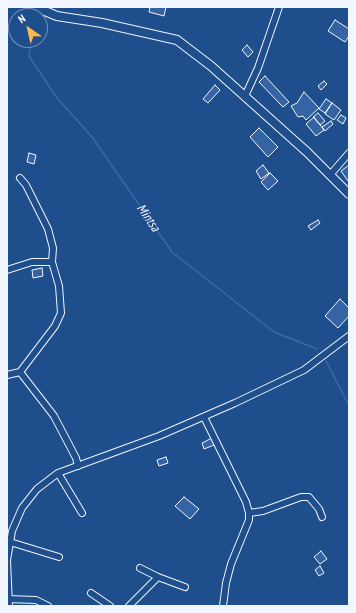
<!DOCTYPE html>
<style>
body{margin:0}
#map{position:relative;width:356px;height:613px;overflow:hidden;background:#1f4e8c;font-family:"PT Sans Narrow",sans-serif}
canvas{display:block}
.frame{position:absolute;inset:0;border:8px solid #f2f6ff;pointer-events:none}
.north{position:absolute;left:8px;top:8px;width:40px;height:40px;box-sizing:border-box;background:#1f4e8c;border:1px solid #7391ba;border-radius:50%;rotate:326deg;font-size:11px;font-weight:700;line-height:16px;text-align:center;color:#f2f6ff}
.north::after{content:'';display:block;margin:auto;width:14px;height:18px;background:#ffb74d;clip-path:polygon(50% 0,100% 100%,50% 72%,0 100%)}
</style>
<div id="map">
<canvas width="356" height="613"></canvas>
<div class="frame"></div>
<div class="north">N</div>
</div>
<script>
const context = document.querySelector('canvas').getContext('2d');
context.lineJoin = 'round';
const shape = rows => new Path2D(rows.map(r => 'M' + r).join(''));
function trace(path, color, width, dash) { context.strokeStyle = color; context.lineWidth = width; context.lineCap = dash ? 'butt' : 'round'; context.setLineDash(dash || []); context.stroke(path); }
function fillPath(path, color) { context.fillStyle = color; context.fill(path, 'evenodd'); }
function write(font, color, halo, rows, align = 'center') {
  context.font = font + ' "PT Sans Narrow",sans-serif'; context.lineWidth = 3; context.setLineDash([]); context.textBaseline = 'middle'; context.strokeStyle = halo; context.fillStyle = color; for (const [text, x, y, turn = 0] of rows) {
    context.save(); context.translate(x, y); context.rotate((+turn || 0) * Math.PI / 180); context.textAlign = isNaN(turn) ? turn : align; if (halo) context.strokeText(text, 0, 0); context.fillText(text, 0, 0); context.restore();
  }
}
const stream = shape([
 [34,16,35,10],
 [31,40,29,56,57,98,92,137,172,252,274,332,317,349],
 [326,361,349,406]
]);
const building = shape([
 [150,7,166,7,164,16,149,12,150,7],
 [335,20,349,29,349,36,345,42,328,31,335,20],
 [247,45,253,52,248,57,242,50,247,45],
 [265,76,289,102,283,107,259,82,265,76],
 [324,81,327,84,321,90,318,86,324,81],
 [215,85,220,90,208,103,203,99,215,85],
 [304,92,319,108,306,120,303,116,298,117,291,106,297,103,304,92],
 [326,99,332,103,325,113,319,109,326,99],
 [332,103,341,110,334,120,325,114,332,103],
 [318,113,325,121,320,125,313,117,318,113],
 [341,115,346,118,343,124,337,120,341,115],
 [314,117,324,130,316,136,306,124,314,117],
 [331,121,333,124,325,131,322,127,331,121],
 [259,128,278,147,268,157,250,137,259,128],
 [29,153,36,155,34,164,27,162,29,153],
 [263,165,269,173,261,179,256,171,263,165],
 [349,165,349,181,348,181,341,171,349,165],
 [270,173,278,181,268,190,261,182,270,173],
 [318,220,320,223,311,230,308,226,318,220],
 [42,268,43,276,33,278,32,270,42,268],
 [340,299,349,308,349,316,338,328,325,316,340,299],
 [212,438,214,445,204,449,202,443,212,438],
 [166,457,168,463,159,466,157,460,166,457],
 [184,497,199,509,190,519,175,506,184,497],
 [321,551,327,559,320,564,314,557,321,551],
 [320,566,324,573,319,576,315,570,320,566]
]);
const minor = shape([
 [245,96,258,68,279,7],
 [330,175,349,153],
 [20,178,26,185,48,229,53,248,52,262],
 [7,270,32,262,52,262,59,286,61,313,55,326,20,372,54,416,76,458,78,466],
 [7,375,20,372],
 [204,417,246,502,249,513,249,520,231,564,226,583,223,606],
 [58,473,82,513],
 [249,513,263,511,301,497,309,497,319,509,322,517],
 [10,542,59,557],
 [140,568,158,577,185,587],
 [91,593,110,606],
 [7,599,36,600,48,606],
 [9,606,7,560,12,531,22,508,37,489,58,473,159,436,235,403,304,370,349,336],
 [129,606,158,577]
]);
const major = shape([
 [35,7,57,16,102,23,177,40,211,66,307,152,349,194]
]);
const waterNames = [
 ["Mintsa",148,218,55]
];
trace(stream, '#3b69a3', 1.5);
fillPath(building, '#3563a3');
trace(building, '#f2f6ff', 1);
trace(minor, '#f2f6ff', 8);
trace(major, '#f2f6ff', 10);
trace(minor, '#1f4e8c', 6);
trace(major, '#1f4e8c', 8);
write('italic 13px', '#f2f6ff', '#1f4e8c', waterNames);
</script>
